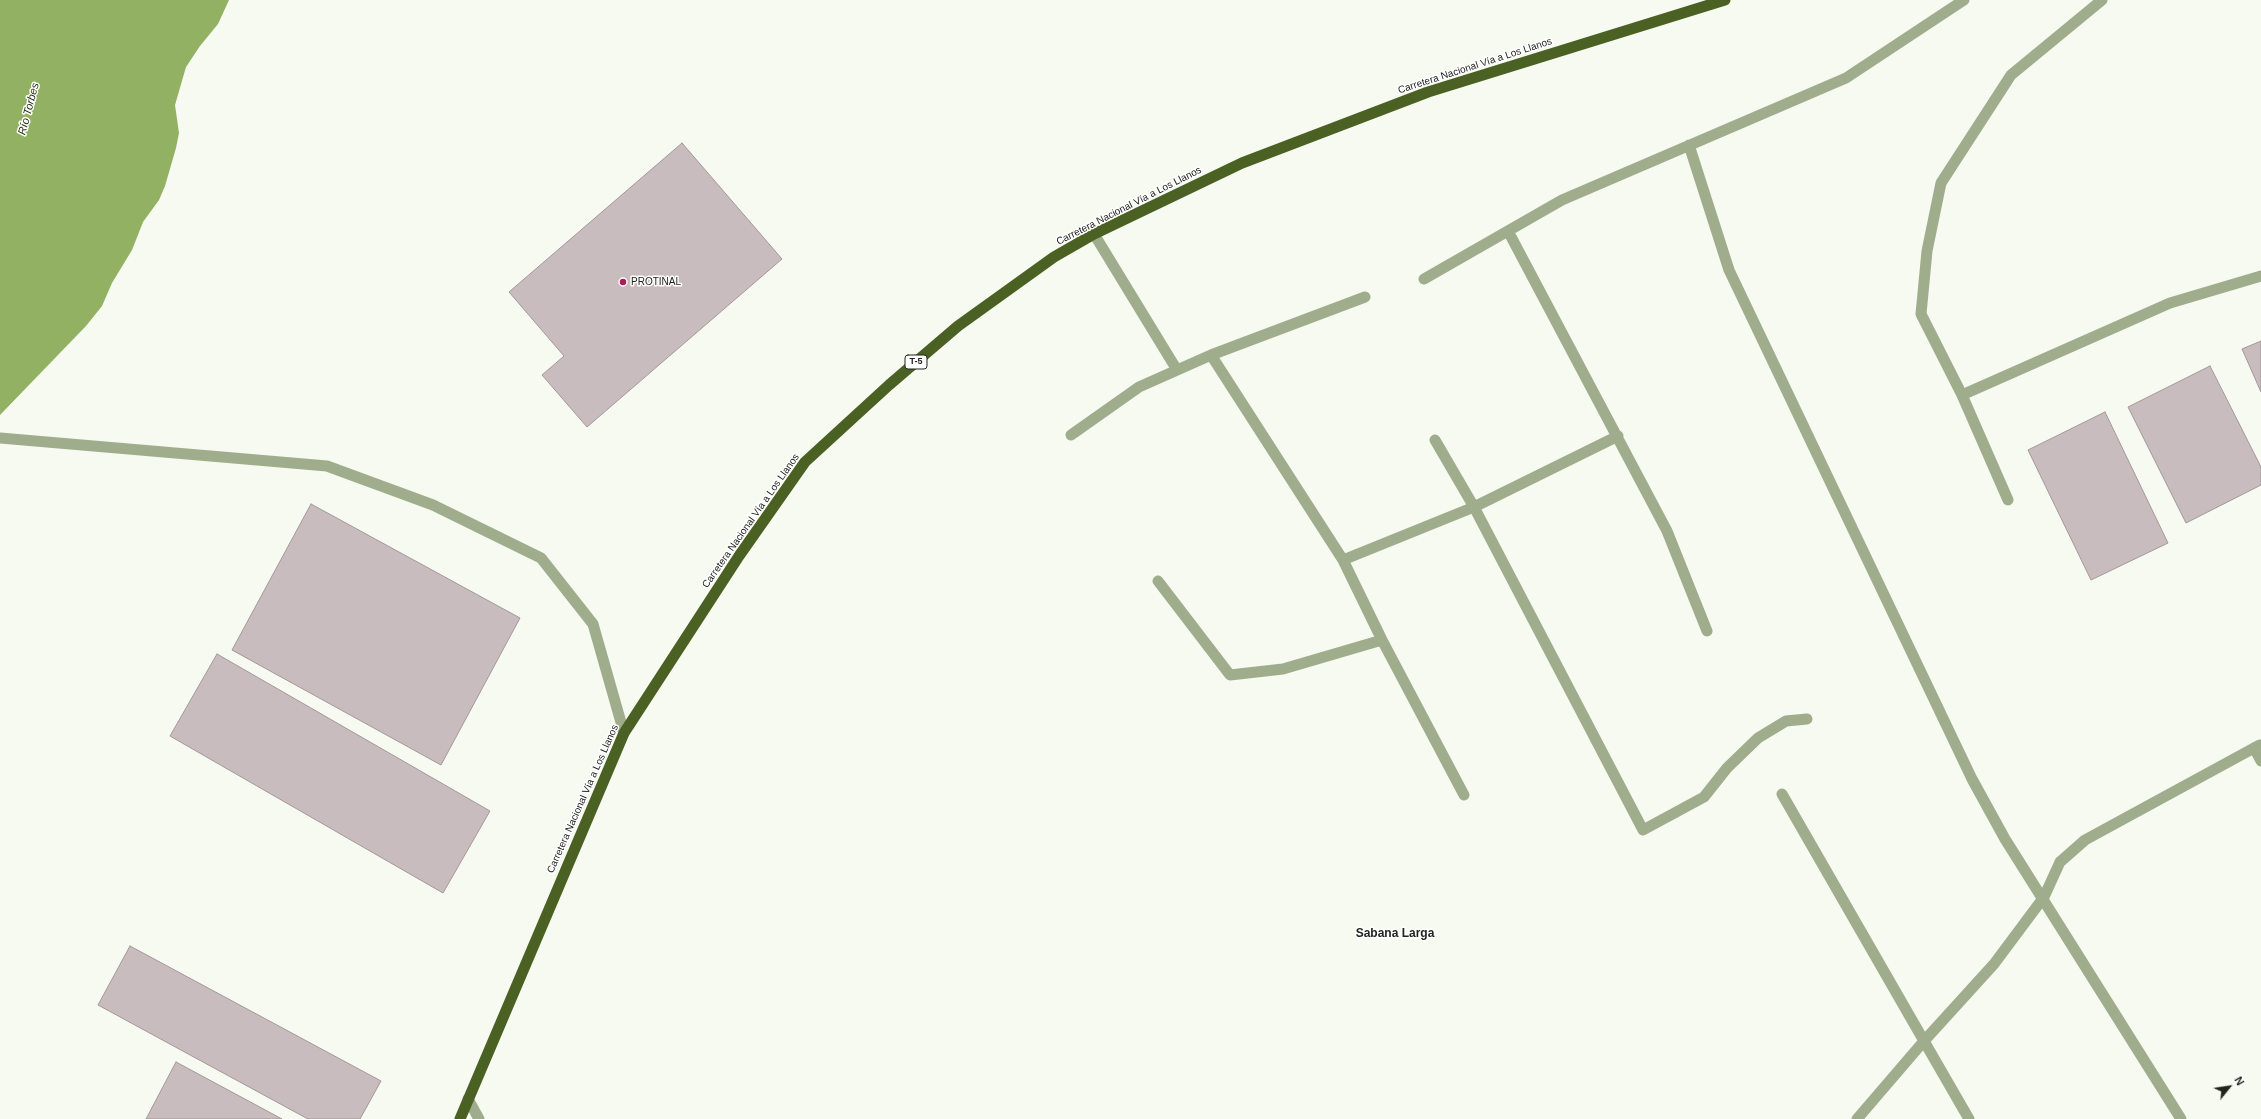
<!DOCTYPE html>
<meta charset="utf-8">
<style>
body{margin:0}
#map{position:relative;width:2261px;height:1119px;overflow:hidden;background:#f6faf0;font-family:Helvetica,sans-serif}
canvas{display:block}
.north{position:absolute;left:2209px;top:1067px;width:40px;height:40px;-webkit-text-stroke:3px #fff;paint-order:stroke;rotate:60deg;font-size:11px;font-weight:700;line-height:16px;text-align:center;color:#222420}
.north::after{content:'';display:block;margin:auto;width:14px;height:18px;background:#222420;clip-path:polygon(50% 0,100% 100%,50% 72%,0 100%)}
</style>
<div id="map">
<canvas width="2261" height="1119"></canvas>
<div class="north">N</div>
</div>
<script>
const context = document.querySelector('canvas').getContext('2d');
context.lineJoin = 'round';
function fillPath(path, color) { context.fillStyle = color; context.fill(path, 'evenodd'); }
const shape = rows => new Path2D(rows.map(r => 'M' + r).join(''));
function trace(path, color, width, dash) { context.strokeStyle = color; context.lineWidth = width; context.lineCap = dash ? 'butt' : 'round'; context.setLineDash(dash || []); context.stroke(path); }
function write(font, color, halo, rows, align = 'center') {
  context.font = font + ' Helvetica,sans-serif'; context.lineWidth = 3; context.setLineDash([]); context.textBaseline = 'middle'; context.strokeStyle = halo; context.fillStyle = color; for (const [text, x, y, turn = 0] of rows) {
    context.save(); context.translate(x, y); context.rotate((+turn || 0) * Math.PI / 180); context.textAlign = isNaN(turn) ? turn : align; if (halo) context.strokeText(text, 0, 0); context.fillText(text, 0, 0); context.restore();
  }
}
const water = shape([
 [0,0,229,0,218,24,200,46,186,67,175,105,179,133,176,148,165,186,159,200,143,222,132,250,112,283,102,306,86,326,0,415]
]);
const building = shape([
 [682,143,782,259,587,427,542,375,564,356,509,292,682,143],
 [2261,341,2261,392,2242,349,2261,341],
 [2210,366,2261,467,2261,485,2186,523,2128,407,2210,366],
 [2105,412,2168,543,2091,580,2028,450,2105,412],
 [311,504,520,618,441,765,232,650,311,504],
 [217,654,490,811,443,893,170,736,217,654],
 [130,946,381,1081,360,1119,308,1119,98,1005,130,946],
 [176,1062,282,1119,146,1119,176,1062]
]);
const minor = shape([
 [1689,145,1729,270,1972,779,2005,839,2181,1119],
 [1508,231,1667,531,1707,631],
 [1094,234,1177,370],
 [1424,279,1562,200,1846,78,1964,0],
 [1211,355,1343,560,1382,640,1464,795],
 [1962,395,2170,303,2261,276],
 [1071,435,1139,387,1211,355,1365,297],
 [0,438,327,466,433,505,541,558,593,624,624,733],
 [1435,440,1474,507,1643,830,1704,797,1727,768,1758,738,1786,721,1807,719],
 [2008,500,1962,395,1921,314,1927,251,1941,183,2011,75,2102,0],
 [1343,560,1474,507,1618,436],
 [1158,581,1230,675,1283,669,1382,640],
 [2260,745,2254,748,2261,761],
 [1782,794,1924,1041,1994,964,2044,897,2060,862,2085,840,2254,748],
 [468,1099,479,1119],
 [1857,1119,1924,1041,1969,1119]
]);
const trunk = shape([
 [460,1119,624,733,739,556,805,462,889,385,958,326,1054,257,1094,234,1242,163,1428,92,1725,0]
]);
const markers = [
 [623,282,4,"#ac1e59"]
];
const shields = [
 [916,362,22]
];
const shieldNames = [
 ["T-5",916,362]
];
const streetNames = [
 ["Carretera Nacional Vía a Los Llanos",1475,66,-18],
 ["Carretera Nacional Vía a Los Llanos",1129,206,-27],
 ["Carretera Nacional Vía a Los Llanos",751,521,-55],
 ["Carretera Nacional Vía a Los Llanos",583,799,-66]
];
const poiNames = [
 ["PROTINAL",631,282]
];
const waterNames = [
 ["Río Torbes",29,109,-75]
];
const quarterNames = [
 ["Sabana Larga",1395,934]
];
fillPath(water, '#93b163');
fillPath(building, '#c9bcbf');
trace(building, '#a3979a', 1);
trace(minor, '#9fad8c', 11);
trace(trunk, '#4b6124', 11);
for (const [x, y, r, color] of markers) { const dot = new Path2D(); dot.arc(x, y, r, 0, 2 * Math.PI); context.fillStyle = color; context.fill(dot); trace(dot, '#fff', 1.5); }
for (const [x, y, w] of shields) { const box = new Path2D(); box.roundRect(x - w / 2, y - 7, w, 14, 3); context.fillStyle = '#fff'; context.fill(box); trace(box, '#222420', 1); }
write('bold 9px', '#222420', null, shieldNames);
write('10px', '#222420', '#fff', streetNames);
write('10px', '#222420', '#fff', poiNames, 'left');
write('italic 11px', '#24300f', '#fff', waterNames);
write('bold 12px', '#222420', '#fff', quarterNames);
</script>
